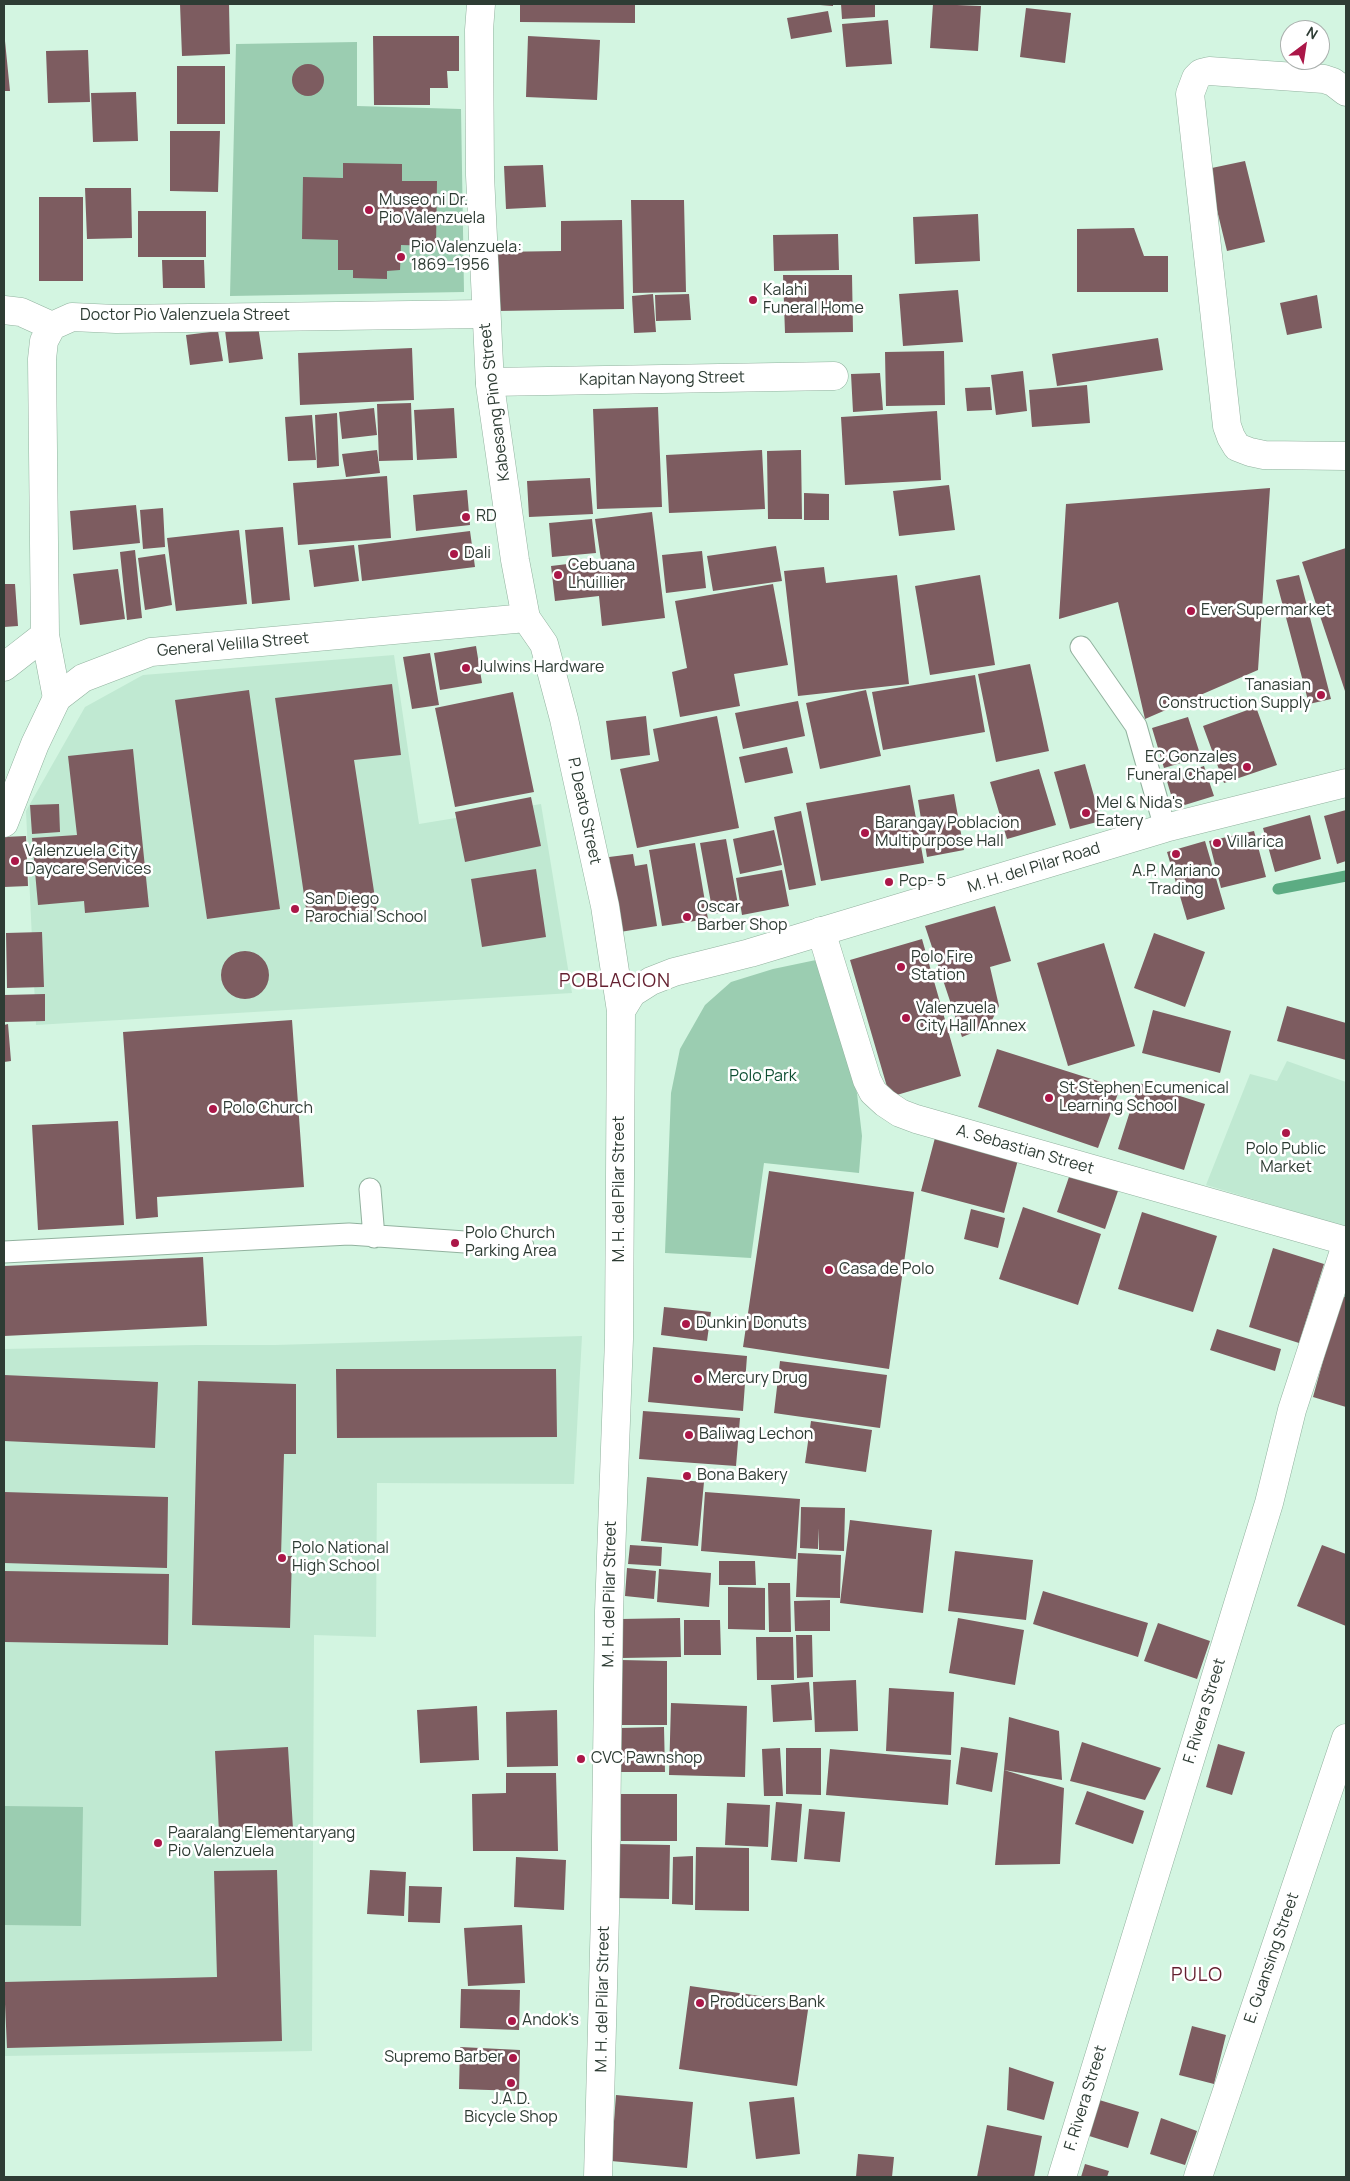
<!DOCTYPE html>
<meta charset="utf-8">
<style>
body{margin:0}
#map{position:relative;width:1350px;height:2181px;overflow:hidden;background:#d3f5e1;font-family:Manrope,sans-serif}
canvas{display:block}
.frame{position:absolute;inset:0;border:5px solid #2e3c34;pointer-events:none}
.north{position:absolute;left:1280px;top:20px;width:50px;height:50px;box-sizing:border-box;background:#fff;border:1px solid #abb1ae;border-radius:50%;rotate:31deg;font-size:14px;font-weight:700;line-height:20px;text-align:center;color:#2e3c34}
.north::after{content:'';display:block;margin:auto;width:18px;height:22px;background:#ab1748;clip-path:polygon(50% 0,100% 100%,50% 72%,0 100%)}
</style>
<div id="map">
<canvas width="1350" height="2181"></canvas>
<div class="frame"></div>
<div class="north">N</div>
</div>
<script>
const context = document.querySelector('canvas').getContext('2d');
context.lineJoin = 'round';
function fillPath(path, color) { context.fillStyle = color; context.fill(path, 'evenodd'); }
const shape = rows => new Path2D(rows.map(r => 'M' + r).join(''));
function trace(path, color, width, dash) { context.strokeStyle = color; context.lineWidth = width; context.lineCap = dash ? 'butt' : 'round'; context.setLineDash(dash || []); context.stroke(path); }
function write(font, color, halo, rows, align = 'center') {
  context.font = font + ' Manrope,sans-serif'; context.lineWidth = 5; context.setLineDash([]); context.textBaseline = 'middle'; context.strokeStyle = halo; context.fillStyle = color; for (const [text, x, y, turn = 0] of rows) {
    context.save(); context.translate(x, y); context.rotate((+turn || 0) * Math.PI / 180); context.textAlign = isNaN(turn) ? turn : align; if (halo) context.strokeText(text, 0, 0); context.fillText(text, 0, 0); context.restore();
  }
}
const built = shape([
 [394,655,419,824,541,804,572,993,36,1025,26,811,85,707,143,675],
 [1287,1061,1346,1082,1346,1227,1206,1185,1250,1074,1277,1081],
 [582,1336,574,1484,377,1483,376,1637,314,1635,312,2051,4,2056,4,1349,196,1345,275,1345]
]);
const green = shape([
 [357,42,357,106,461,109,464,292,230,296,236,44],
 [816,960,857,1093,862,1136,859,1173,764,1163,751,1258,665,1253,671,1093,680,1049,705,1005,731,982,773,969],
 [4,1806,83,1807,81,1926,4,1925]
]);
const stream = shape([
 [1278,889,1346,876]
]);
const building = shape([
 [180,4,229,4,230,54,182,56],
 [520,4,635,4,635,23,520,22],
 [820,4,833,4,833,6,820,5],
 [841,4,875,4,875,17,842,19],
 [933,4,981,6,978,51,930,48],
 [1026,8,1071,13,1065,63,1020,57],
 [828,11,832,32,791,39,787,18],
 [888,20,892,64,846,67,842,24],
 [4,31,10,91,4,91],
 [373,36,459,36,459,71,447,71,448,88,430,88,430,105,374,105],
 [528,36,600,40,597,100,526,97],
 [88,50,90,102,48,103,46,51],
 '292 80a16 16 0 1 1 32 0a16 16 0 1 1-32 0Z',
 [177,66,225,66,225,124,177,124],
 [136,92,138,141,93,142,91,93],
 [170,131,220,131,218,192,170,191],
 [1245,161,1265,242,1227,251,1207,169],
 [343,163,402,164,402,181,437,181,436,246,401,245,400,270,387,271,387,279,353,278,353,270,338,270,338,240,302,239,303,177,343,178],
 [543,165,546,207,506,209,504,166],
 [85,188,131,188,132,238,87,239],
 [39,197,83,197,83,281,39,281],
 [631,200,684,200,686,292,633,293],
 [138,211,206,211,206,257,138,257],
 [978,214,980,261,915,264,913,217],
 [622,220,624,309,496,311,495,252,561,251,561,221],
 [1134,228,1144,256,1168,256,1168,292,1077,292,1077,229],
 [838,234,839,270,774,271,773,235],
 [162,260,204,260,205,288,163,288],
 [783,275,852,275,853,332,785,333],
 [958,290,963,342,903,346,899,294],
 [653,294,656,332,634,333,632,296],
 [689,294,691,320,656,321,655,295],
 [1317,295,1322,328,1287,335,1280,303],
 [258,326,263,359,229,363,225,330],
 [218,331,223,361,190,365,186,335],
 [1158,338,1163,370,1057,386,1052,354],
 [412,348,414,400,300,405,298,353],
 [944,351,945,405,886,406,885,352],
 [1023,371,1027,411,996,415,991,375],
 [880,373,883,410,853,412,851,374],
 [1087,385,1090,423,1032,427,1029,390],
 [990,387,992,410,967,411,965,388],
 [411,403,413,460,379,461,377,404],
 [658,407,662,507,597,509,593,409],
 [374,408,377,435,342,439,339,412],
 [454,408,457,458,417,460,414,410],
 [937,411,941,480,845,485,841,417],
 [337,413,339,466,317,468,315,415],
 [312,415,316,460,288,461,285,417],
 [377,450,380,473,346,477,342,454],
 [762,450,765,509,669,513,666,455],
 [801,450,802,519,768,519,767,451],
 [387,476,391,538,298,545,293,483],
 [590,478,593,514,529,517,527,481],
 [949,485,955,530,899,536,893,491],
 [1270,488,1258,670,1145,719,1118,602,1059,619,1066,504],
 [467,490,470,525,416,531,413,495],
 [804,493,829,494,829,520,804,520],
 [136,505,140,543,73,550,70,511],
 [163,508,165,547,143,549,140,510],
 [652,512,665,618,602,626,599,596,555,601,551,566,601,560,595,519],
 [592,519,596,553,552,557,549,523],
 [283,527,290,600,252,604,245,530],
 [239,530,247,604,176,611,167,538],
 [470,531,475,567,362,581,358,545],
 [354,545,359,581,314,587,309,550],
 [776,546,782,581,713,591,707,556],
 [1346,548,1346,694,1302,562],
 [135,550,142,618,127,620,120,552],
 [702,551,706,588,666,593,662,555],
 [165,554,172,605,145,610,138,558],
 [824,567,826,583,897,575,909,684,798,696,784,571],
 [118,569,125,619,80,625,73,574],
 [980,575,995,665,930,675,915,586],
 [1299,575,1331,699,1309,704,1276,580],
 [4,584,15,584,18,626,4,627],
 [773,584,788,665,734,674,740,706,680,717,672,672,687,668,675,601],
 [476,646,482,683,440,690,434,653],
 [430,653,439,705,412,709,403,657],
 [1030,664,1049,751,996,762,978,674],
 [975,675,985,732,883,750,872,692],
 [392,684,401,755,354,760,377,911,308,922,275,698],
 [249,690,280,909,207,919,175,700],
 [866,690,881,756,820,769,806,703],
 [513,692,534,792,455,807,435,708],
 [798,701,805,736,743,749,735,713],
 [1256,707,1277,765,1224,783,1203,726],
 [646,716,650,755,611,760,606,721],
 [717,716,739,828,637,848,620,769,659,761,653,729],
 [1188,717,1201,757,1164,768,1152,728],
 [787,747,793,773,745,783,739,757],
 [133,749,149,907,85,913,84,901,38,905,32,838,77,835,68,756],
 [1085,764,1101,821,1070,829,1054,772],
 [1204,766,1214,796,1175,808,1166,778],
 [1039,769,1056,825,1007,839,990,782],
 [910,785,924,863,821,881,806,803],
 [954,794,964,850,927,857,918,800],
 [531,797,541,846,465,862,455,812],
 [59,804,60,832,32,834,30,805],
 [1346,810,1346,861,1337,864,1324,816],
 [801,811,816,885,789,890,774,817],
 [1310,815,1321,859,1275,872,1263,828],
 [774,830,782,865,740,874,733,839],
 [1254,831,1266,877,1221,888,1209,841],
 [26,836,28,886,4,887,4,837],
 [726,839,739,910,713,914,700,843],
 [1205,841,1225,909,1187,920,1167,852],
 [695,843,708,919,662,926,649,850],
 [633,854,635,866,647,864,657,926,620,932,609,857],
 [536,869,546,937,482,947,471,879],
 [782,870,789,906,742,915,736,878],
 [995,906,1011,961,990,967,999,1006,989,1026,962,1037,925,926],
 [42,932,44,987,7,988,6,933],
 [1154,933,1205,952,1185,1007,1134,988],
 [922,939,961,1076,890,1097,850,960],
 [1104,943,1135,1046,1068,1066,1037,963],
 '221 975a24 24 0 1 1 48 0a24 24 0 1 1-48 0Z',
 [45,994,45,1021,4,1022,4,995],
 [1287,1006,1346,1023,1346,1060,1277,1041],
 [1153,1010,1231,1031,1220,1073,1142,1053],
 [292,1020,304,1187,157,1197,158,1217,136,1219,123,1032],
 [8,1024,11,1061,4,1062,4,1025],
 [997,1049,1120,1088,1098,1148,978,1107],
 [1139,1083,1205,1104,1184,1170,1118,1149],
 [118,1121,124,1225,38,1230,32,1125],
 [936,1134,1019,1156,1004,1213,921,1191],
 [769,1171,914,1192,889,1369,743,1347],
 [1070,1174,1118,1191,1105,1229,1057,1212],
 [1023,1207,1101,1234,1078,1305,999,1279],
 [971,1209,1005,1218,998,1248,964,1239],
 [1142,1212,1217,1236,1193,1312,1118,1289],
 [1273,1248,1324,1264,1299,1343,1249,1327],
 [203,1257,207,1326,4,1336,4,1266],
 [1341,1296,1346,1297,1346,1407,1313,1397],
 [664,1307,711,1312,707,1341,661,1335],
 [1217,1329,1281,1349,1275,1371,1210,1350],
 [653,1347,747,1356,743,1411,648,1402],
 [780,1361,887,1375,880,1428,774,1413],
 [336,1369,556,1369,557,1437,337,1438],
 [4,1375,158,1382,155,1448,4,1441],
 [198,1381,296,1384,296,1454,284,1454,281,1556,292,1556,290,1628,192,1625],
 [643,1411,740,1418,736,1466,639,1459],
 [811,1421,872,1430,866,1472,805,1463],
 [647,1477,704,1482,698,1546,641,1541],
 [4,1492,168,1497,167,1568,4,1563],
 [705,1492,800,1499,796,1559,701,1551],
 [801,1507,845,1508,844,1551,819,1550,819,1528,818,1549,800,1548],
 [850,1520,932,1530,923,1613,840,1603],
 [630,1545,662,1547,661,1566,628,1564],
 [1322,1545,1346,1554,1346,1626,1297,1606],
 [955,1551,1033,1560,1026,1620,948,1611],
 [798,1553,841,1555,840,1598,796,1597],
 [719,1561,755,1561,756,1585,719,1585],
 [627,1568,656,1571,654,1599,625,1596],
 [659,1569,711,1573,709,1607,657,1602],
 [4,1571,169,1574,168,1645,4,1642],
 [768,1583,790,1583,791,1632,769,1632],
 [728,1587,765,1588,765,1630,728,1629],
 [1043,1591,1148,1623,1138,1657,1033,1624],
 [830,1600,830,1631,795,1631,794,1601],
 [680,1618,681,1657,621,1658,621,1619],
 [958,1618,1024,1630,1015,1685,949,1673],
 [684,1620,720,1620,721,1655,684,1655],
 [1158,1623,1210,1641,1197,1679,1144,1661],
 [796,1635,812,1635,813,1677,797,1678],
 [756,1637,793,1637,794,1680,757,1680],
 [621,1660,667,1661,667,1725,620,1725],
 [856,1680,858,1731,815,1732,813,1682],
 [809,1682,812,1720,773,1722,771,1685],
 [889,1688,954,1692,951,1755,886,1751],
 [671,1703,747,1706,745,1777,669,1775],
 [477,1706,479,1760,420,1763,417,1710],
 [557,1710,558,1766,507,1767,506,1712],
 [1009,1717,1059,1731,1062,1780,1004,1770],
 [664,1727,665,1772,621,1772,620,1728],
 [1082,1742,1161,1768,1145,1800,1070,1781],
 [1218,1744,1245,1752,1232,1795,1206,1787],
 [288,1747,293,1829,219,1833,215,1751],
 [961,1747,998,1753,992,1792,956,1784],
 [780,1748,783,1796,764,1796,762,1749],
 [786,1748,821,1748,821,1795,786,1794],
 [830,1749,951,1760,948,1805,826,1795],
 [1004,1770,1064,1788,1060,1864,995,1865],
 [506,1773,556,1773,558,1851,473,1851,472,1794,506,1793],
 [1087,1791,1144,1811,1133,1844,1075,1824],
 [621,1794,677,1794,677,1841,621,1841],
 [776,1802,802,1804,797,1862,771,1860],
 [727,1803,770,1805,768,1847,725,1845],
 [809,1809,845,1812,840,1862,804,1859],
 [615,1844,670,1845,669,1899,614,1898],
 [696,1847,749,1848,749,1911,695,1910],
 [693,1856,693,1905,672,1904,673,1857],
 [516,1857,566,1860,564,1910,514,1907],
 [277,1870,282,2041,7,2048,4,1982,217,1977,214,1871],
 [370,1870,406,1872,404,1916,367,1914],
 [409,1886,442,1887,440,1923,408,1922],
 [522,1925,525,1983,468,1986,464,1928],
 [690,1986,809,2003,797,2086,679,2069],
 [461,1989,520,1990,519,2030,460,2028],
 [1192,2026,1226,2035,1214,2084,1179,2075],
 [460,2047,520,2050,519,2091,459,2089],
 [1009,2067,1054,2082,1044,2120,1007,2110],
 [616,2095,693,2102,687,2168,611,2161],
 [794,2097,800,2154,756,2159,749,2102],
 [1096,2099,1139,2112,1128,2148,1086,2135],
 [1161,2118,1197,2131,1185,2165,1150,2154],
 [987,2125,1042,2136,1034,2177,977,2177],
 [858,2154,894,2157,892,2177,856,2177],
 [1085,2164,1109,2171,1107,2177,1081,2177]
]);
const lane = shape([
 [1081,647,1136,726,1165,828],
 [370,1189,374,1237],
 [4,1252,349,1234,523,1246]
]);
const street = shape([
 [1346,92,1333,82,1324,79,1209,71,1201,73,1196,78,1190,94,1227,426,1231,437,1237,447,1250,452,1264,455,1346,456],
 [4,310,21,312,52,326],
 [490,382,834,376],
 [4,667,45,635],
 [57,698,45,635,42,359,44,341,52,326,72,317,116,319,485,314],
 [821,931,867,1080,873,1092,885,1103,900,1113,916,1119,1346,1241],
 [1062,2177,1269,1503,1292,1410,1346,1245],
 [1198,2177,1346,1738]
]);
const secondary = shape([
 [481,4,479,30,480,175,490,385,515,560,526,618,544,644,564,719,605,906,621,1011,619,1339,609,1611,605,1913,598,2177],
 [4,823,35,744,57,698,83,678,151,652,526,618],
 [621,1011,632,993,651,981,674,972,750,953,1165,828,1346,783]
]);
const markers = [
 [369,210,5,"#ab1748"],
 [401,257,5,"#ab1748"],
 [753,300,5,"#ab1748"],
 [466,517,5,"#ab1748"],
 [454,554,5,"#ab1748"],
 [558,575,5,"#ab1748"],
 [1191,611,5,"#ab1748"],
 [466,668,5,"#ab1748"],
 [1321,695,5,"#ab1748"],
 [1247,767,5,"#ab1748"],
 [1086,813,5,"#ab1748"],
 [865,833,5,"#ab1748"],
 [1217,843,5,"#ab1748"],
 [1176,854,5,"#ab1748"],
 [15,861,5,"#ab1748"],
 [889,882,5,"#ab1748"],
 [295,909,5,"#ab1748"],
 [687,917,5,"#ab1748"],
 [901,967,5,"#ab1748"],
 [906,1018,5,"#ab1748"],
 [1049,1098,5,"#ab1748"],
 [213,1109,5,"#ab1748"],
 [1286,1133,5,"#ab1748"],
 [455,1243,5,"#ab1748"],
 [829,1270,5,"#ab1748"],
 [686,1324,5,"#ab1748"],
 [698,1379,5,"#ab1748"],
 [689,1435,5,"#ab1748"],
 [687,1476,5,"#ab1748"],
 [282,1558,5,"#ab1748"],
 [581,1759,5,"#ab1748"],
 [158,1843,5,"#ab1748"],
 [700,2003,5,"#ab1748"],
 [512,2021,5,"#ab1748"],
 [513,2058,5,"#ab1748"],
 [511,2083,5,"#ab1748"]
];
const poiNames = [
 ["Museo ni Dr.",379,201],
 ["Pio Valenzuela",379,219],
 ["Pio Valenzuela:",411,248],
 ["1869–1956",411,266],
 ["Kalahi",763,291],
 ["Funeral Home",763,309],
 ["RD",476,517],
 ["Dali",464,554],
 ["Cebuana",568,566],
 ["Lhuillier",568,584],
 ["Ever Supermarket",1201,611],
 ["Julwins Hardware",476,668],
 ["Tanasian",1311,686,"right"],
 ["Construction Supply",1311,704,"right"],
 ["EC Gonzales",1237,758,"right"],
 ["Funeral Chapel",1237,776,"right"],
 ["Mel & Nida's",1096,804],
 ["Eatery",1096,822],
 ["Barangay Poblacion",875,824],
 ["Multipurpose Hall",875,842],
 ["Villarica",1227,843],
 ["Valenzuela City",25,852],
 ["Daycare Services",25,870],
 ["A.P. Mariano",1176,872,"center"],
 ["Trading",1176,890,"center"],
 ["Pcp- 5",899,882],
 ["San Diego",305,900],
 ["Parochial School",305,918],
 ["Oscar",697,908],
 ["Barber Shop",697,926],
 ["Polo Fire",911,958],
 ["Station",911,976],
 ["Valenzuela",916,1009],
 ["City Hall Annex",916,1027],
 ["St Stephen Ecumenical",1059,1089],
 ["Learning School",1059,1107],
 ["Polo Church",223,1109],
 ["Polo Public",1286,1150,"center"],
 ["Market",1286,1168,"center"],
 ["Polo Church",465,1234],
 ["Parking Area",465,1252],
 ["Casa de Polo",839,1270],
 ["Dunkin' Donuts",696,1324],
 ["Mercury Drug",708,1379],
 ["Baliwag Lechon",699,1435],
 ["Bona Bakery",697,1476],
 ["Polo National",292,1549],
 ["High School",292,1567],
 ["CVC Pawnshop",591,1759],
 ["Paaralang Elementaryang",168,1834],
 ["Pio Valenzuela",168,1852],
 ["Producers Bank",710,2003],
 ["Andok's",522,2021],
 ["Supremo Barber",503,2058,"right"],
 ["J.A.D.",511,2100,"center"],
 ["Bicycle Shop",511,2118,"center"]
];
const streetNames = [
 ["Doctor Pio Valenzuela Street",185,316],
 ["Kapitan Nayong Street",662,379,-1],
 ["Kabesang Pino Street",495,402,-97],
 ["General Velilla Street",233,645,-5],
 ["P. Deato Street",584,811,78],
 ["M. H. del Pilar Road",1034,868,-17],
 ["A. Sebastian Street",1025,1150,16],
 ["M. H. del Pilar Street",620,1189,-90],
 ["M. H. del Pilar Street",610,1594,-89],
 ["F. Rivera Street",1205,1711,-73],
 ["E. Guansing Street",1272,1958,-71],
 ["M. H. del Pilar Street",603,1999,-89],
 ["F. Rivera Street",1086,2098,-73]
];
const parkNames = [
 ["Polo Park",763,1077]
];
const quarterNames = [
 ["POBLACION",615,982],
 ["PULO",1197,1976]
];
fillPath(built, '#c0e9d2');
fillPath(green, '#9bcdb1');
trace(stream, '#5cac83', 11);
fillPath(building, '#7d5c60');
trace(lane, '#92b29f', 23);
trace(street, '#92b29f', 29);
trace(secondary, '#92b29f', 29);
trace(lane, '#fff', 21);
trace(street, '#fff', 28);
trace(secondary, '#fff', 28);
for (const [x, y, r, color] of markers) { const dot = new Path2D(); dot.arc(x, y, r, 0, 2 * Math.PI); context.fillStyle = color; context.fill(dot); trace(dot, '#fff', 2); }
write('16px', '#2e3c34', '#fff', poiNames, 'left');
write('16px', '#2e3c34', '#fff', streetNames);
write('16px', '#105034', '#fff', parkNames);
context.letterSpacing = '1px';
write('19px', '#641f2f', '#fff', quarterNames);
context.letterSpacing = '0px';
</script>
